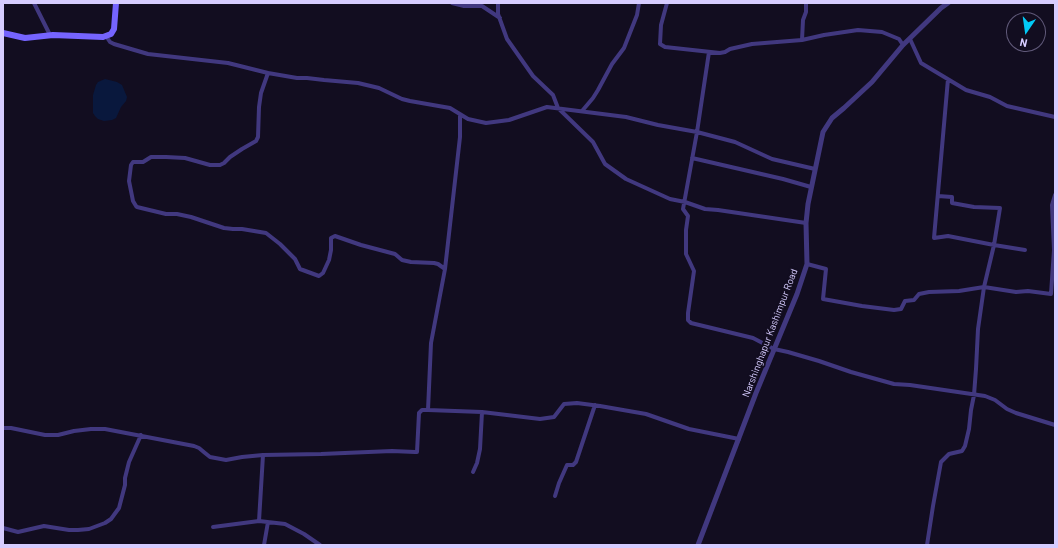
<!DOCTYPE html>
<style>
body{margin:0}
#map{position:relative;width:1058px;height:548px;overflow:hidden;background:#120d20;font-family:Barlow,sans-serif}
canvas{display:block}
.frame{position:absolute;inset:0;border:4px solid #d6ccff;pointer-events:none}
.north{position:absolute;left:1006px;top:12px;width:40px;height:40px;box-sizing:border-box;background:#120d20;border:1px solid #605979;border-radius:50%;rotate:193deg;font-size:11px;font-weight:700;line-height:16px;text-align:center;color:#d6ccff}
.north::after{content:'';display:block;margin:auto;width:14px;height:18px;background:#02c9f6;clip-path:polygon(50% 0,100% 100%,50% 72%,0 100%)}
</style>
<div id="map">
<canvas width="1058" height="548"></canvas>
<div class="frame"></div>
<div class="north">N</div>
</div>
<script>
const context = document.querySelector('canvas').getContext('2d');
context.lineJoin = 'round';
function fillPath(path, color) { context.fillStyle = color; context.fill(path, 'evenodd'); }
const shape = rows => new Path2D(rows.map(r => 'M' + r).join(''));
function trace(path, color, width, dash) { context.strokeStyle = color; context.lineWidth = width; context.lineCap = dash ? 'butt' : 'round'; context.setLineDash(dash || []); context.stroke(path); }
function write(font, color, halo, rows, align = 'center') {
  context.font = font + ' Barlow,sans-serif'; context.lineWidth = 4; context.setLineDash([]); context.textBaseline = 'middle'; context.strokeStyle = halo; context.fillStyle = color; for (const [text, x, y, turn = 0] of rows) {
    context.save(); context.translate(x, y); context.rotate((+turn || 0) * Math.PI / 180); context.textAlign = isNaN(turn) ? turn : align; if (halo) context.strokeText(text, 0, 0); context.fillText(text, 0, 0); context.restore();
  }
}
const water = shape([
 [105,79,117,82,122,85,127,97,126,101,121,107,116,118,112,120,104,121,98,119,95,116,93,113,93,95,96,85,98,82]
]);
const minor = shape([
 [34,3,50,35],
 [452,3,464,6,482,6,500,18],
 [498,3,498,14,507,39,533,76,553,95,558,108,593,142,605,164,626,179,670,199,685,202,705,209,718,210,806,223],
 [667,3,661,25,660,44,665,47,720,53,725,52,730,49,752,44,802,40,824,35,858,30,882,32,899,39,903,45],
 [106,36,110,42,114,44,148,54,228,63,268,73,297,78,307,78,324,80,358,83,379,88,402,99,410,101,450,108,468,119,486,123,509,120,547,107,626,117,658,125,697,132,735,142,772,159,815,169],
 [910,39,921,63,966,90,990,97,1007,106,1055,117],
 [802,40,803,20,806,12,806,3],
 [709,52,697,132,683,209,688,216,686,230,686,254,694,271,688,313,688,320,691,323,753,338,774,349,788,352,819,361,851,372,894,384,910,385,985,396,995,400,1007,409,1016,413,1055,425],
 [268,73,261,93,259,107,258,137,256,141,242,149,230,157,224,163,220,165,210,165,185,158,166,157,151,157,143,162,133,162,131,165,129,181,133,201,136,206,137,207,166,214,177,214,191,217,224,228,233,229,242,229,266,233,280,244,295,259,300,269,319,276,323,273,329,260,331,250,331,238,335,236,361,245,395,254,402,260,411,262,434,263,438,264,445,269],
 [948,79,934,238,948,236,994,245,1025,250],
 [582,111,593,98,598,90,612,64,624,48,637,15,639,3],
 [692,158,783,179,811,187],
 [807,264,826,269,823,299,862,306,894,310,901,309,905,301,914,300,919,294,929,292,959,291,984,287,1016,292,1028,291,1051,294,1054,250,1052,205,1055,195],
 [428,410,482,412,540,419,554,417,564,404,577,403,600,406,646,414,689,429,739,439],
 [3,428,11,428,45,435,58,435,74,431,91,429,105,429,194,446,199,448,205,453,210,457,226,460,242,457,263,455,321,454,392,451,415,452,417,452,419,413,422,410,428,410,431,343,445,269,460,137,460,115],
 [473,472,477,463,480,449,482,412],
 [555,496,559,483,567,465,573,465,576,462,595,405],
 [259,521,263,455],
 [213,527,259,521,285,524,304,534,320,545],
 [3,528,18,532,44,526,69,530,78,530,89,529,105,523,111,519,119,508,125,485,125,478,129,462,141,435],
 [264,545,268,522],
 [927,545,933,506,941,462,949,454,962,451,965,446,969,429,971,410,974,395,976,369,978,329,984,287,994,245,1000,208,974,207,952,203,952,197,938,196]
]);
const tertiary = shape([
 [698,545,756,393,797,294,807,264,806,223,808,204,823,132,832,118,844,108,872,82,903,45,941,8,948,3]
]);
const secondary = shape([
 [3,33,25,38,53,35,103,37,111,34,114,29,116,3]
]);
const streetNames = [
 ["Narshinghapur Kashimpur Road",770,333,-69]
];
fillPath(water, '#09183d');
trace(minor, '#41387f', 4);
trace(tertiary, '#41387f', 5);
trace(secondary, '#7564fe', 6);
write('10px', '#d6ccff', '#120d20', streetNames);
</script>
